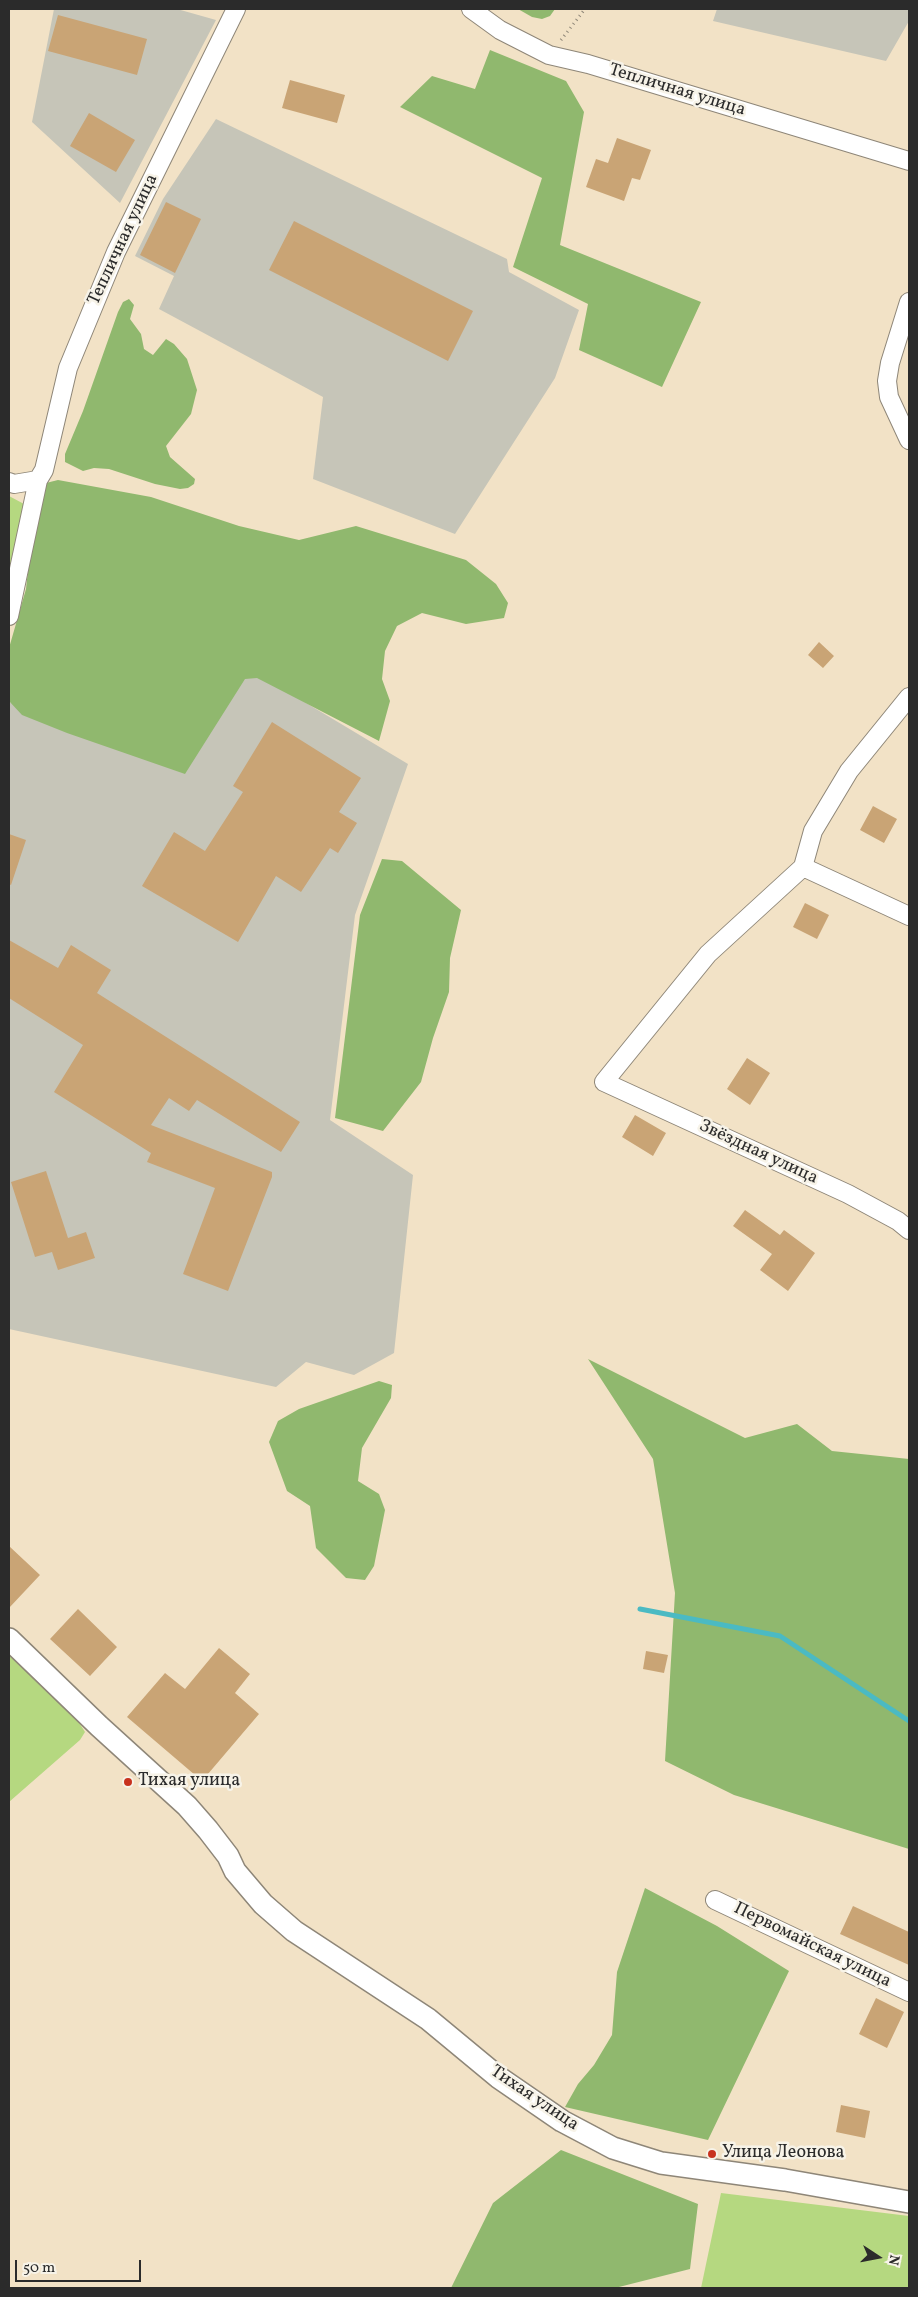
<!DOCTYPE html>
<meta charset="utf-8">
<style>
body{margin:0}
#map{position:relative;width:918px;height:2297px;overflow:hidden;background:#f2e2c6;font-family:Vollkorn,serif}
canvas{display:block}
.frame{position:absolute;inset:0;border:10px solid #2b2b2b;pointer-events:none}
.north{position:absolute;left:853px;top:2232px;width:50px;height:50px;-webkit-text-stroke:4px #f7f3e8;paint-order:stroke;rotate:101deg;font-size:14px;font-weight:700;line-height:20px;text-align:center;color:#2b2b2b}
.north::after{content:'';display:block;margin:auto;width:18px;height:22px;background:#2b2b2b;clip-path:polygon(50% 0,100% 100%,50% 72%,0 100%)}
.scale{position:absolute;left:15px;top:2260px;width:126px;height:22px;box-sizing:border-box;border:2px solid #2b2b2b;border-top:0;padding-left:6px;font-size:15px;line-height:18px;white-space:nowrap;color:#2b2b2b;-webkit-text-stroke:4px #f7f3e8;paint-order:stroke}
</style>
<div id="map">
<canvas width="918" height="2297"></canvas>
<div class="frame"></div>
<div class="north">N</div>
<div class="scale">50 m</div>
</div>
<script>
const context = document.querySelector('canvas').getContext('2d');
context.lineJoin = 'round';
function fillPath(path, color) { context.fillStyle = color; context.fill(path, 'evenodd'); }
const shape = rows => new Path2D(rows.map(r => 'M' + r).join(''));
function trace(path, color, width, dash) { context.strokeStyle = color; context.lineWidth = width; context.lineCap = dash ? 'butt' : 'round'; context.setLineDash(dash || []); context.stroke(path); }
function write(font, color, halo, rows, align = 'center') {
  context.font = font + ' Vollkorn,serif'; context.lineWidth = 5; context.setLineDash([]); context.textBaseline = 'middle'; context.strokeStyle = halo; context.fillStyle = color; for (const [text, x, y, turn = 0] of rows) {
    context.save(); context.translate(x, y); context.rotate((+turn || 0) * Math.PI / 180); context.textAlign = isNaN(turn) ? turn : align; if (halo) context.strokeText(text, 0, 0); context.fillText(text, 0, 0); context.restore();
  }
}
const industrial = shape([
 [54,9,177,9,216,20,120,203,32,122],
 [717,9,909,9,909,21,886,61,713,21],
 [216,119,507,259,509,272,579,310,555,378,455,534,313,479,323,397,159,309,174,276,135,256,163,199],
 [246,667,408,764,355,915,330,1120,413,1175,394,1353,354,1375,306,1362,276,1387,9,1329,9,702,184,764]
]);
const green = shape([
 [9,496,24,504,24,525,9,585],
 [9,1655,78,1721,85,1732,80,1740,9,1802],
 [721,2193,909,2216,909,2288,701,2288]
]);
const forest = shape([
 [518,9,555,9,550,16,542,19,532,17],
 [490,50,566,81,584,112,560,245,701,302,662,387,579,350,588,304,513,267,542,178,400,107,432,76,475,89],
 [129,299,134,305,130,319,141,334,144,349,153,355,166,339,174,344,187,359,197,390,191,414,166,446,170,457,195,479,194,484,188,488,180,489,155,484,109,469,94,468,83,471,65,462,65,454,83,411,118,312,123,302],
 [58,480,151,497,239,526,299,540,356,526,466,560,496,584,508,603,504,618,466,624,422,613,397,626,385,651,382,679,390,701,379,741,257,678,245,679,185,774,67,733,22,715,9,701,9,648,26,589,32,532,46,483],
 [382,859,402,861,461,910,450,958,449,992,433,1038,421,1082,383,1131,335,1118,360,915],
 [588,1359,745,1438,797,1424,832,1451,909,1459,909,1849,734,1795,665,1761,675,1593,653,1459],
 [379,1381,392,1385,391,1398,362,1448,358,1481,379,1494,385,1510,374,1566,365,1580,346,1578,316,1548,310,1506,287,1491,269,1442,278,1421,299,1409],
 [645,1888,717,1926,789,1971,708,2140,565,2107,578,2084,594,2065,612,2035,617,1972],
 [561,2150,698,2204,690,2269,615,2288,451,2288,493,2203]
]);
const stream = shape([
 [640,1609,780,1636,909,1721]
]);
const building = shape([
 [58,15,147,39,137,75,48,51],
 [290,80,345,95,337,123,282,108],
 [89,113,135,140,116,172,70,146],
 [617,138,651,150,640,180,632,178,624,201,586,187,596,159,608,163],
 [166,202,201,219,175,273,140,255],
 [294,221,473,311,448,361,269,270],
 [819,642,834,656,823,668,808,655],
 [272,722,361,778,339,812,357,823,338,853,330,848,301,892,276,876,238,942,142,886,174,832,205,851,243,792,233,786],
 [873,806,897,819,884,843,860,830],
 [9,834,26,840,11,885,9,884],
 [805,903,829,915,817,939,793,927],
 [9,940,58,968,71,945,111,970,97,993,300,1122,281,1152,197,1100,189,1111,169,1098,151,1125,272,1172,272,1177,228,1291,183,1274,215,1188,147,1162,151,1153,54,1092,83,1045,9,998],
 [747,1058,770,1073,750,1105,727,1089],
 [635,1115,666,1133,653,1156,622,1137],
 [46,1171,68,1238,86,1232,95,1258,58,1270,52,1252,35,1257,11,1182],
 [745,1210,780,1235,784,1230,815,1253,788,1291,760,1270,772,1254,733,1226],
 [9,1546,40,1575,9,1608],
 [78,1609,117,1647,90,1676,50,1639],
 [219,1648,250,1674,235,1693,259,1714,202,1781,127,1717,165,1673,185,1689],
 [646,1651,668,1655,664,1673,643,1669],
 [853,1906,909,1932,909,1965,840,1934],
 [876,1998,904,2012,887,2048,859,2034],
 [841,2105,870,2111,865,2138,836,2132]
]);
const path = shape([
 [561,40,585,9]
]);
const minor = shape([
 [471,9,500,30,549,55,588,64,909,161],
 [909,302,890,363,887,381,889,397,909,440],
 [9,482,14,484,38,480,44,470,68,368,116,252,236,9],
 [9,616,38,480],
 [909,697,849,771,813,831,803,867,708,954,604,1082,848,1194,898,1221,909,1230],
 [803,867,909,916],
 [715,1900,909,1992]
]);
const tertiary = shape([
 [9,1639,99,1726,187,1806,208,1830,228,1856,235,1871,263,1904,294,1931,428,2019,498,2077,562,2121,613,2148,661,2163,785,2180,909,2202]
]);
const markers = [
 [128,1782,5,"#c8321e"],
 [712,2154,5,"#c8321e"]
];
const streetNames = [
 ["Тепличная улица",677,91,17],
 ["Тепличная улица",124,240,-65],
 ["Звёздная улица",758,1153,25],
 ["Первомайская улица",812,1946,26],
 ["Тихая улица",534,2099,34]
];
const poiNames = [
 ["Тихая улица",138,1782],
 ["Улица Леонова",722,2154]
];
fillPath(industrial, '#c6c5b8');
fillPath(green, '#b5d880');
fillPath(forest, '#90b86e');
trace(stream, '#4bbac3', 5);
fillPath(building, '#c9a475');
trace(minor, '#8e8678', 20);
trace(tertiary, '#8e8678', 24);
trace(path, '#8e8678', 3, [1, 4]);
trace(minor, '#fff', 18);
trace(tertiary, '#fff', 21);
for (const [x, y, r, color] of markers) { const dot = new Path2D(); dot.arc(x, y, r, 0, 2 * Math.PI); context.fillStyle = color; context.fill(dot); trace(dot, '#f7f3e8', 2); }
write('18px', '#2b2b2b', '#f7f3e8', streetNames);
write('18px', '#2b2b2b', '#f7f3e8', poiNames, 'left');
</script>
